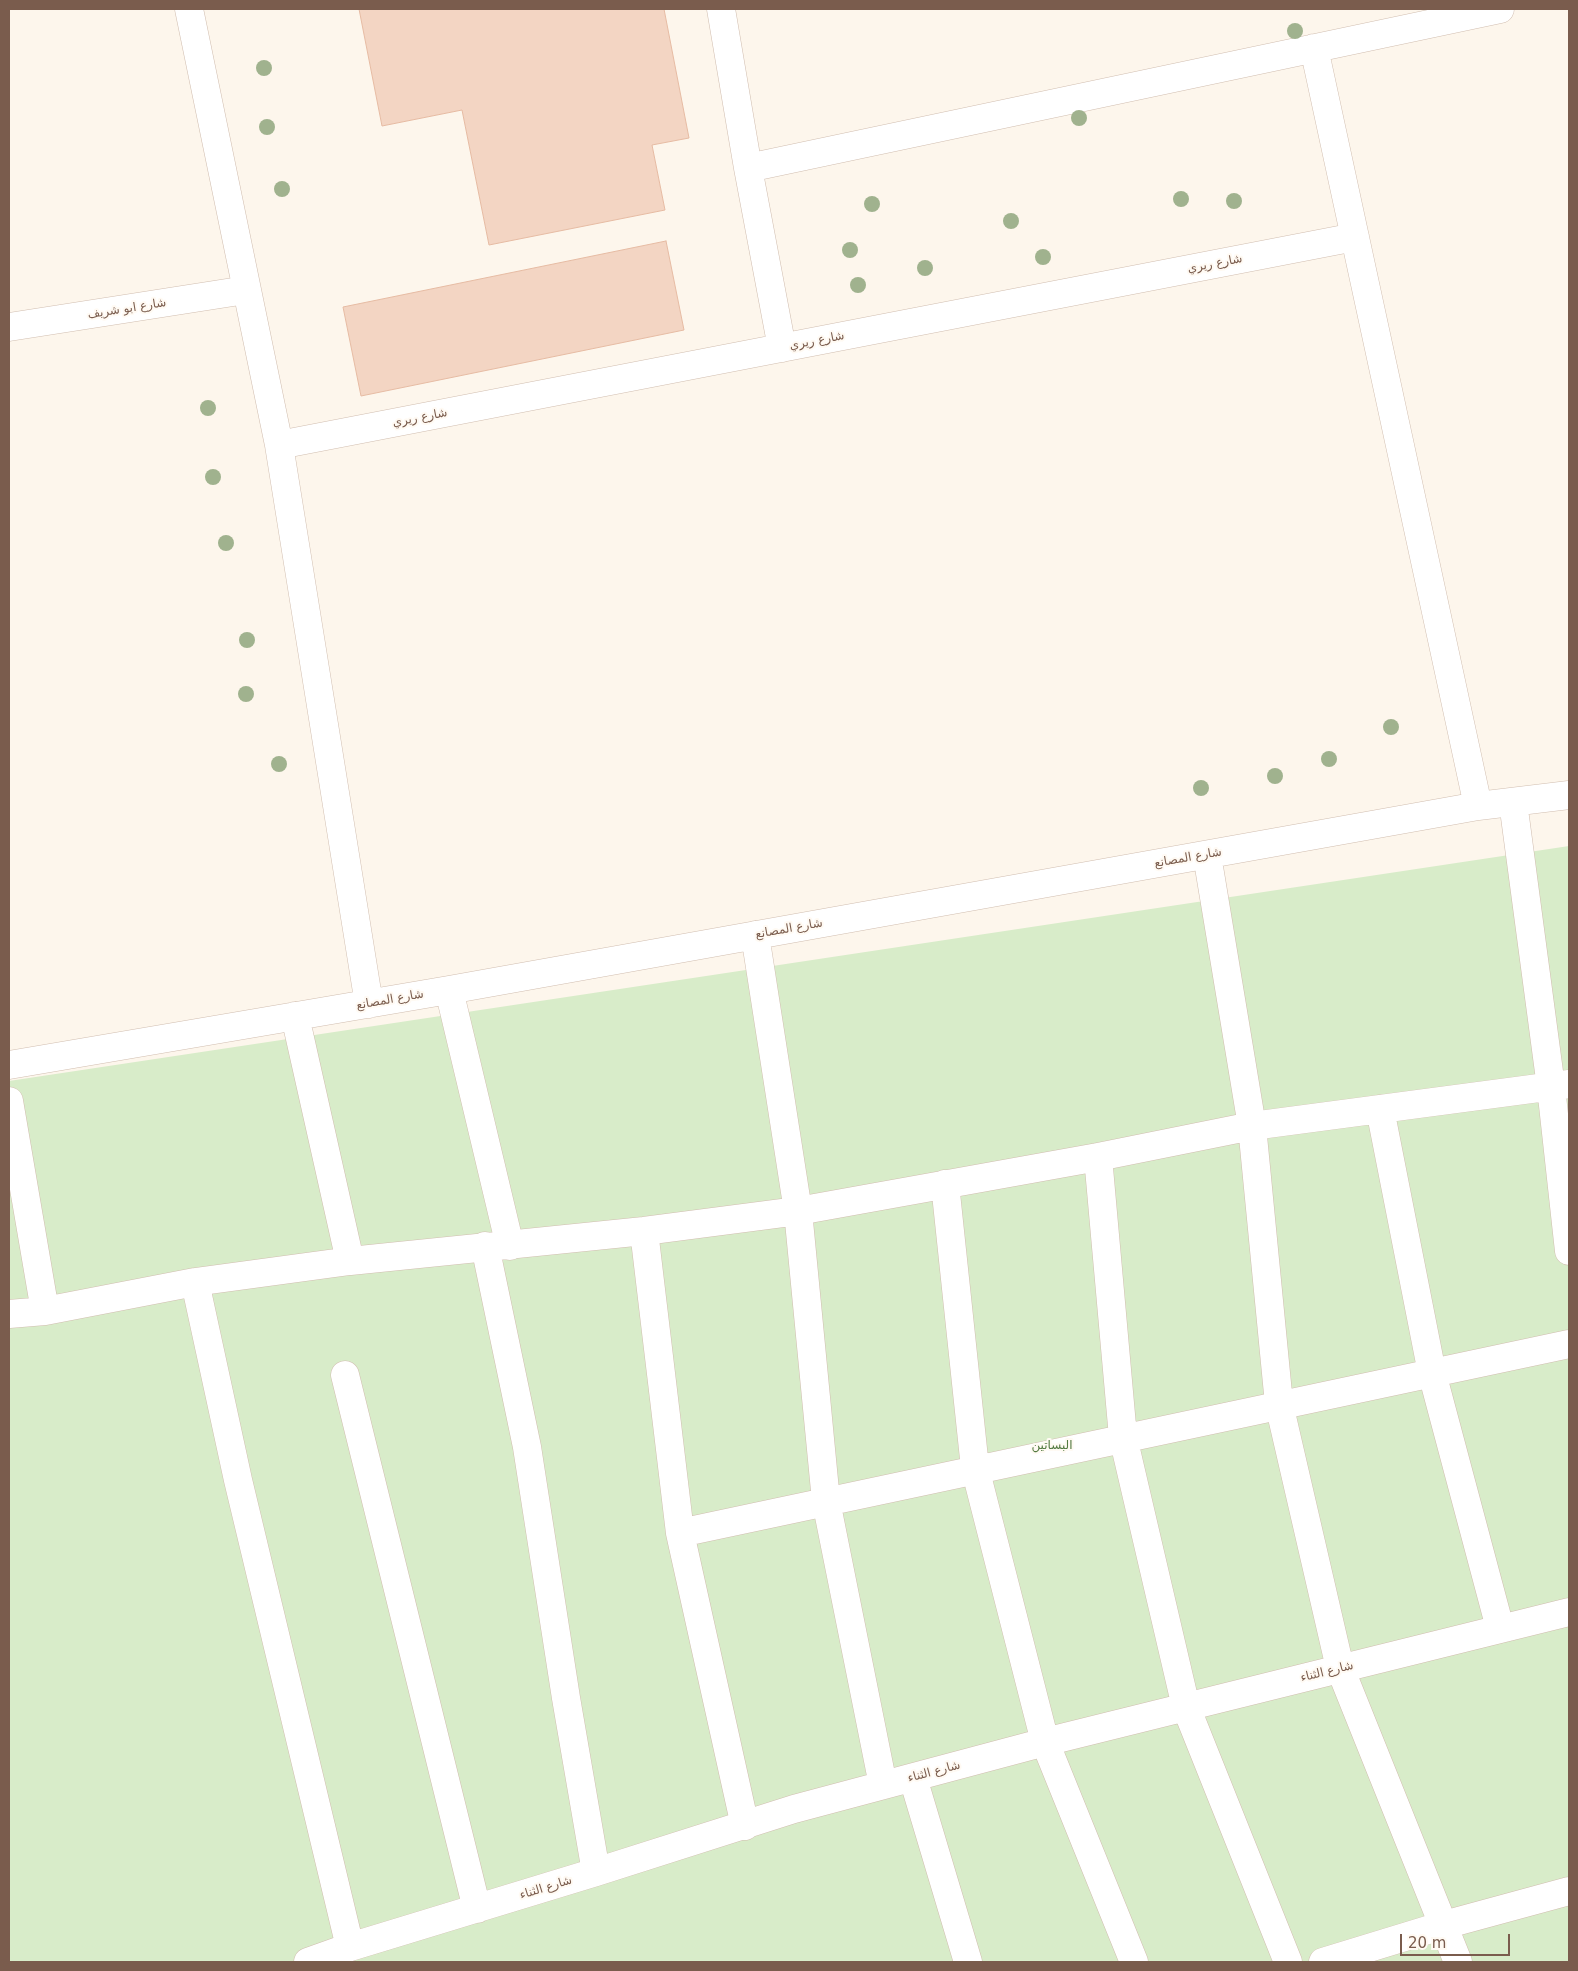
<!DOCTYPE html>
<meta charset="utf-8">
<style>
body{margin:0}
#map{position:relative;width:1578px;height:1971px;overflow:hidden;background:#fdf6ec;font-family:"DejaVu Sans",sans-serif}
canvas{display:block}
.frame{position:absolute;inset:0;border:10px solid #7a5c4d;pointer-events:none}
.scale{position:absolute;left:1400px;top:1934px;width:110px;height:22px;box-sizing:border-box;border:2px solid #7a5c4d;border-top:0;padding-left:6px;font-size:15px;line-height:18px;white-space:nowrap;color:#7a5c4d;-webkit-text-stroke:4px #fffaf3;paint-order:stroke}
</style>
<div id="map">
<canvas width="1578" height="1971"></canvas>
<div class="frame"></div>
<div class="scale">20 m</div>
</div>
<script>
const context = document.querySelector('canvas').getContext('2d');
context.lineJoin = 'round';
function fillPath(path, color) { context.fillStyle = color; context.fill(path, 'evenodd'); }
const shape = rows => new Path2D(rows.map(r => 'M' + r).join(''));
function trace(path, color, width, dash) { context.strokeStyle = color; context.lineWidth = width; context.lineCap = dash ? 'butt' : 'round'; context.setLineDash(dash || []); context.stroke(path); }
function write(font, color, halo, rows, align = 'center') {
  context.font = font + ' "DejaVu Sans","Noto Naskh Arabic",sans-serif'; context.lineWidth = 4; context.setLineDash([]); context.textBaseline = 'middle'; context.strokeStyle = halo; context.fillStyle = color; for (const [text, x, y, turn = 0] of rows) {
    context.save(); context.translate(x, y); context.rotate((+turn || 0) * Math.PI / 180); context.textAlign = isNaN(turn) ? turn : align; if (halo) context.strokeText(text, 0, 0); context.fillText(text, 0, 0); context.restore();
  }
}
const green = shape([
 [1569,846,1569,1962,9,1962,9,1081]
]);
const building = shape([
 [359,9,664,9,689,138,652,145,665,210,489,245,462,110,382,126,359,9],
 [666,241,684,330,361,396,343,307,666,241]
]);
const minor = shape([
 [189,9,279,445,369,1004],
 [721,9,748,168,782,348],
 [1314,48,1478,806],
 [748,168,1500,9],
 [9,327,246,290],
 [279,445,1355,237],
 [1513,802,1551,1087,1569,1251],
 [1207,855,1252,1126,1279,1404,1340,1668,1458,1962],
 [755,935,798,1211,826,1501,883,1785],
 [449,990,510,1246],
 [295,1016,350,1261],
 [9,1065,449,990,1478,806,1569,795],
 [9,1101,45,1311],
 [1380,1109,1432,1373,1500,1628],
 [1098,1157,1123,1437,1186,1707,1288,1962],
 [945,1184,975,1468,1045,1742,1134,1962],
 [644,1231,680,1533,745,1826],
 [485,1246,527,1447,566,1698,596,1872],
 [195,1282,238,1480,350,1947],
 [9,1314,45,1311,195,1282,350,1261,644,1231,798,1211,1098,1157,1252,1126,1569,1084],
 [345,1375,477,1909],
 [680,1533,1569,1344],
 [913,1778,968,1962],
 [308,1962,350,1947,596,1872,794,1809,1045,1742,1569,1612],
 [1323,1962,1444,1925,1569,1891]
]);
const trees = [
 [1295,31],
 [264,68],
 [1079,118],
 [267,127],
 [282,189],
 [1181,199],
 [1234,201],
 [872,204],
 [1011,221],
 [850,250],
 [1043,257],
 [925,268],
 [858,285],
 [208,408],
 [213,477],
 [226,543],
 [247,640],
 [246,694],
 [1391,727],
 [1329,759],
 [279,764],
 [1275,776],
 [1201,788]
];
const streetNames = [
 ["شارع ريري",1215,264,-11],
 ["شارع ابو شريف",127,309,-9],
 ["شارع ريري",817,341,-11],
 ["شارع ريري",420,418,-11],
 ["شارع المصانع",1188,858,-10],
 ["شارع المصانع",789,929,-10],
 ["شارع المصانع",390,1000,-10],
 ["شارع الثناء",1327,1672,-14],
 ["شارع الثناء",934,1772,-15],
 ["شارع الثناء",546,1888,-17]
];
const parkNames = [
 ["البساتين",1052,1446]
];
fillPath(green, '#d8ecc9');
fillPath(building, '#f3d5c3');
trace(building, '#e6bba3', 1);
trace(minor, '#d1beb0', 29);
trace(minor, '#fff', 28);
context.fillStyle = '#a0b28e';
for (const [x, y] of trees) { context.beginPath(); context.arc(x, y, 8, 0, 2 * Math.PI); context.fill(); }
write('12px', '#7a5c4d', '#fffaf3', streetNames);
write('12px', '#537a41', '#fffaf3', parkNames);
</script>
